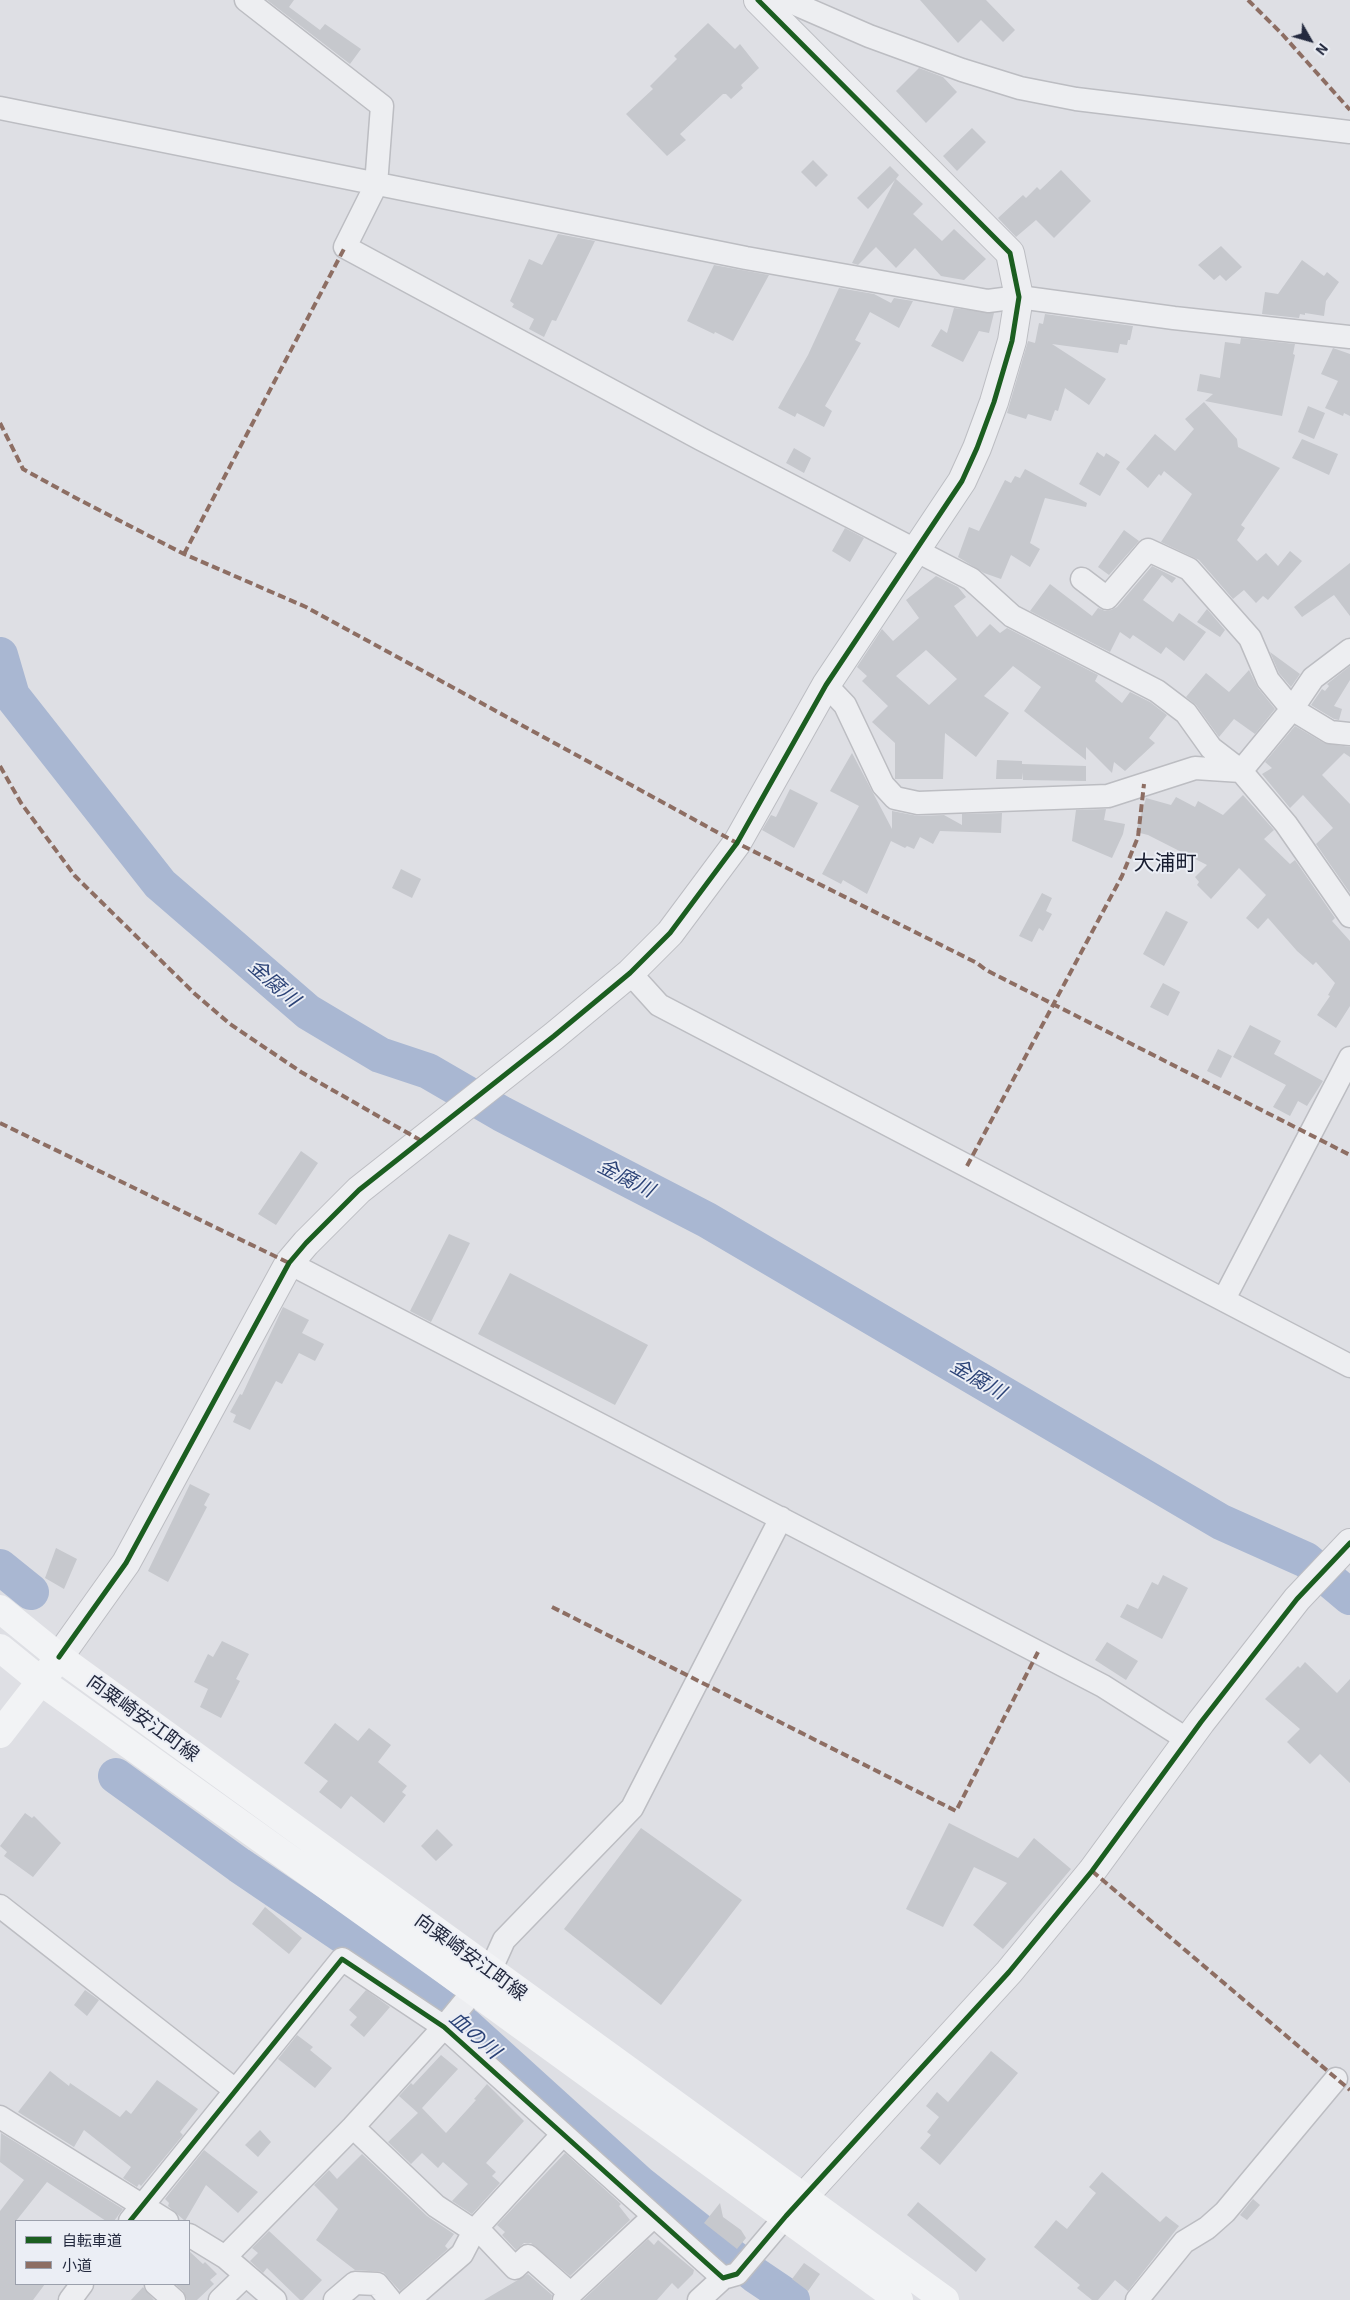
<!DOCTYPE html>
<meta charset="utf-8">
<style>
body{margin:0}
#map{position:relative;width:1350px;height:2300px;overflow:hidden;background:#dedfe4;font-family:"Exo 2","Noto Sans JP",sans-serif}
canvas{display:block}
.legend{position:absolute;left:15px;top:2220px;width:175px;height:65px;box-sizing:border-box;background:#ebeef5;border:1px solid #9ba0ac;margin:0;padding:6px 9px;list-style:none;font-size:15px;color:#242a3f}
.legend li{display:flex;align-items:center;gap:10px;height:25px}
.legend b{width:25px;border:1px solid #9ba0ac}
.north{position:absolute;left:1285px;top:15px;width:50px;height:50px;-webkit-text-stroke:4px #ebeef5;paint-order:stroke;rotate:128deg;font-size:14px;font-weight:700;line-height:20px;text-align:center;color:#242a3f}
.north::after{content:'';display:block;margin:auto;width:18px;height:22px;background:#242a3f;clip-path:polygon(50% 0,100% 100%,50% 72%,0 100%)}
</style>
<div id="map">
<canvas width="1350" height="2300"></canvas>
<ul class="legend">
<li><b style="height:6px;background:#1b5e20"></b>自転車道</li>
<li><b style="height:6px;background:#8d6e63"></b>小道</li>
</ul>
<div class="north">N</div>
</div>
<script>
const context = document.querySelector('canvas').getContext('2d');
context.lineJoin = 'round';
const shape = rows => new Path2D(rows.map(r => 'M' + r).join(''));
function trace(path, color, width, dash) { context.strokeStyle = color; context.lineWidth = width; context.lineCap = dash ? 'butt' : 'round'; context.setLineDash(dash || []); context.stroke(path); }
function fillPath(path, color) { context.fillStyle = color; context.fill(path, 'evenodd'); }
function write(font, color, halo, rows, align = 'center') {
  context.font = font + ' "Exo 2","Noto Sans JP",sans-serif'; context.lineWidth = 4; context.setLineDash([]); context.textBaseline = 'middle'; context.strokeStyle = halo; context.fillStyle = color; for (const [text, x, y, turn = 0] of rows) {
    context.save(); context.translate(x, y); context.rotate((+turn || 0) * Math.PI / 180); context.textAlign = isNaN(turn) ? turn : align; if (halo) context.strokeText(text, 0, 0); context.fillText(text, 0, 0); context.restore();
  }
}
const river = shape([
 [0,655,12,696,160,884,308,1012,380,1055,428,1071,502,1114,707,1220,1221,1522,1306,1560,1350,1597],
 [0,1567,31,1592],
 [116,1776,239,1865,382,1962,466,2026,639,2183,755,2275,792,2300]
]);
const building = shape([
 [267,0,294,0,289,7,320,30,325,24,361,49,350,64],
 [920,0,986,0,1015,30,1003,42,981,20,958,43],
 [708,23,735,49,740,44,759,68,741,85,743,88,731,99,726,94,723,94,680,134,686,140,667,156,626,114,653,89,650,86,677,59,674,56],
 [919,68,943,77,957,92,926,123,896,91],
 [972,128,986,142,957,171,943,156],
 [813,160,828,175,816,187,801,172],
 [890,166,899,175,896,179,923,204,913,214,942,241,954,229,986,259,964,280,941,276,915,248,896,268,876,247,858,265,852,263,895,180,868,209,857,198],
 [1061,170,1091,201,1054,238,1036,220,1016,237,998,218,1023,195,1026,198,1037,187,1040,190],
 [558,234,595,241,556,321,552,320,544,337,529,329,534,319,512,307,514,304,510,301,529,259,542,265],
 [1221,246,1242,267,1226,281,1220,275,1214,280,1198,265],
 [1302,260,1324,276,1327,272,1339,282,1326,301,1324,316,1305,313,1305,315,1300,314,1299,318,1262,314,1265,292,1278,294],
 [714,265,769,275,733,341,715,332,714,334,687,321],
 [839,288,874,294,891,303,894,298,913,301,899,328,870,312,855,340,861,343,825,406,832,411,824,427,797,413,795,417,778,408,808,355],
 [954,308,994,313,989,333,979,331,963,362,931,346,941,329,947,333],
 [1045,314,1133,326,1130,340,1128,340,1127,345,1120,344,1118,353,1052,344,1106,379,1089,405,1065,388,1058,411,1055,410,1051,421,1028,414,1026,419,1007,413,1028,341,1035,343,1039,323,1043,324],
 [1241,338,1295,344,1293,354,1295,355,1282,416,1205,401,1213,394,1197,391,1200,374,1220,378,1225,342,1240,344],
 [1333,348,1350,354,1350,416,1344,413,1343,416,1325,408,1338,381,1321,374],
 [1204,402,1237,439,1238,447,1280,468,1241,525,1245,528,1237,540,1257,561,1266,553,1278,566,1290,551,1302,561,1268,600,1263,596,1256,603,1244,590,1233,599,1199,560,1161,542,1192,494,1164,471,1161,476,1159,474,1148,488,1126,469,1155,434,1175,451,1194,429,1185,419],
 [1308,406,1325,413,1314,439,1298,432],
 [1302,439,1338,454,1329,475,1292,458],
 [794,448,811,458,804,473,786,463],
 [1097,452,1104,457,1106,453,1120,462,1100,496,1079,484],
 [1025,469,1087,503,1086,507,1045,498,1030,543,1040,549,1030,567,1011,555,1001,579,984,573,958,557,969,527,979,531,1005,480,1011,483,1015,476,1020,478],
 [845,528,864,538,850,562,832,551],
 [1124,530,1139,541,1109,575,1098,567],
 [1350,563,1350,616,1334,595,1302,617,1294,607],
 [1152,566,1176,578,1172,583,1162,575,1143,600,1173,622,1179,613,1206,632,1184,661,1166,647,1161,654,1133,635,1130,639,1120,632,1110,652,1030,611,1050,584,1092,616,1098,608,1105,611,1111,610,1117,607],
 [936,576,958,587,966,597,954,606,977,637,990,624,1000,633,1007,628,1098,675,1095,681,1122,703,1130,692,1150,702,1167,715,1149,738,1155,743,1125,771,1114,762,1112,773,1086,747,1086,760,1024,711,1041,687,1013,666,984,696,1009,713,976,757,945,733,943,779,895,779,895,743,872,722,888,706,862,681,867,676,857,667,882,629,893,641,919,618,906,600],
 [926,650,957,679,929,705,896,676],
 [1207,609,1225,630,1220,637,1197,622],
 [1270,652,1300,674,1291,687,1279,673],
 [1350,666,1350,680,1334,706,1342,709,1339,720,1334,719,1311,705,1322,689,1325,691,1329,686,1327,684],
 [1249,670,1258,688,1275,709,1255,734,1234,719,1219,737,1196,705,1186,697,1206,673,1229,692],
 [1295,726,1324,743,1350,747,1350,757,1344,753,1322,775,1350,804,1350,893,1316,844,1333,828,1303,795,1290,808,1262,774,1272,768,1265,762],
 [852,753,892,829,892,811,918,816,944,815,962,825,962,814,1002,813,1001,833,940,831,933,844,920,837,914,849,907,846,905,848,891,841,867,894,843,880,841,884,822,874,859,806,830,791],
 [997,760,1022,761,1022,764,1086,766,1086,781,1023,780,1022,772,1022,779,996,779],
 [790,789,818,803,794,848,762,830,771,815,776,817],
 [1243,795,1274,830,1264,839,1290,864,1295,860,1335,918,1332,921,1350,941,1350,1006,1336,1028,1317,1015,1330,996,1328,995,1335,983,1316,962,1313,965,1297,951,1268,918,1258,929,1246,918,1266,895,1239,868,1211,899,1197,885,1199,882,1195,877,1207,865,1148,835,1136,832,1146,798,1171,805,1176,797,1195,807,1198,801,1223,815],
 [1106,809,1104,820,1125,824,1123,834,1112,858,1072,841,1076,810],
 [401,869,421,879,412,898,392,888],
 [1042,893,1052,898,1046,911,1052,914,1043,931,1039,928,1032,942,1019,936],
 [1166,911,1188,922,1164,966,1143,954],
 [1163,983,1180,992,1168,1016,1150,1007],
 [1250,1025,1281,1041,1274,1054,1323,1081,1307,1106,1298,1101,1290,1116,1273,1107,1286,1085,1233,1057],
 [1218,1049,1232,1056,1221,1078,1207,1071],
 [301,1151,318,1163,276,1225,258,1214],
 [449,1234,470,1243,431,1322,410,1311],
 [510,1273,648,1345,615,1405,478,1334],
 [283,1307,309,1320,302,1333,324,1344,315,1361,299,1353,282,1384,276,1381,250,1430,233,1422,236,1415,230,1412,240,1394,242,1395],
 [190,1484,210,1494,204,1505,207,1507,168,1582,148,1571],
 [56,1548,77,1559,64,1589,45,1578],
 [1163,1575,1188,1588,1162,1639,1120,1617,1127,1604,1138,1609,1152,1582,1158,1585],
 [222,1641,249,1654,236,1679,240,1681,221,1718,200,1707,208,1689,194,1682,208,1654,213,1657],
 [1107,1642,1138,1661,1126,1680,1095,1660],
 [1305,1662,1337,1693,1350,1679,1350,1783,1320,1754,1310,1764,1287,1742,1300,1729,1265,1699,1298,1666,1300,1668],
 [335,1723,358,1741,369,1728,391,1745,378,1762,407,1786,402,1792,406,1795,384,1823,351,1796,341,1809,319,1792,328,1781,304,1763],
 [25,1813,32,1818,34,1816,61,1843,33,1877,4,1856,7,1852,0,1846],
 [949,1823,1018,1858,1034,1838,1071,1869,1003,1949,973,1925,1007,1883,974,1867,943,1927,906,1909],
 [641,1828,742,1900,661,2005,564,1929],
 [437,1829,453,1845,436,1861,421,1846],
 [265,1907,302,1938,289,1954,252,1924],
 [85,1990,99,2000,87,2016,74,2005],
 [366,1990,390,2007,364,2037,350,2025,357,2017,349,2010],
 [297,2035,313,2047,310,2050,332,2068,315,2088,278,2059],
 [991,2051,1018,2073,940,2165,920,2148,931,2135,927,2132,939,2117,926,2106,937,2092,948,2102],
 [441,2055,458,2069,422,2108,446,2133,476,2100,474,2099,487,2084,524,2121,486,2163,496,2172,492,2176,500,2183,472,2214,452,2201,468,2184,443,2162,438,2168,422,2153,411,2164,388,2142,418,2113,399,2096,411,2083,413,2085],
 [50,2071,69,2086,70,2083,120,2117,126,2110,131,2114,157,2080,198,2109,180,2132,183,2135,141,2186,139,2184,137,2187,123,2178,131,2167,84,2130,74,2147,18,2112],
 [260,2130,271,2142,258,2157,245,2145],
 [1,2133,123,2209,114,2221,106,2221,47,2182,16,2221,16,2284,45,2284,33,2300,0,2300,0,2211,24,2180,0,2162],
 [204,2150,258,2192,238,2213,206,2185,185,2221,168,2206,169,2203,165,2199],
 [565,2153,621,2204,619,2206,630,2220,570,2276,531,2243,524,2243,516,2250,502,2235,505,2232,497,2225],
 [362,2154,427,2216,454,2234,445,2246,448,2249,400,2291,383,2272,355,2270,316,2240,338,2209,314,2185,329,2170,337,2179],
 [1102,2172,1160,2222,1166,2216,1179,2226,1128,2291,1115,2280,1098,2300,1092,2300,1077,2288,1080,2285,1034,2247,1056,2220,1067,2229,1096,2193,1089,2187],
 [1253,2199,1260,2205,1247,2220,1240,2215],
 [918,2202,986,2259,976,2272,907,2215],
 [720,2203,723,2217,741,2230,746,2238,737,2249,704,2223],
 [269,2231,322,2280,303,2300,300,2300,267,2268,263,2273,250,2261,258,2253,252,2248],
 [648,2239,654,2245,658,2240,694,2270,693,2274,678,2289,672,2283,657,2300,583,2300],
 [189,2251,203,2264,205,2262,217,2274,210,2280,214,2284,197,2300,187,2300,183,2291,175,2284,189,2284],
 [804,2263,820,2274,808,2291,792,2279],
 [528,2274,552,2295,551,2300,484,2300],
 [143,2287,154,2300,131,2300]
]);
const minor = shape([
 [246,0,382,106,376,185,345,247,701,439,971,579,1012,616,1157,691,1186,713,1211,748,1241,771,1286,824,1350,916],
 [786,0,869,36,962,70,1020,88,1076,99,1350,132],
 [0,108,746,258,988,301,1019,297,1174,318,1350,337],
 [1082,579,1107,598,1148,550,1189,569,1250,638,1268,680,1292,709,1313,678,1350,650],
 [826,685,845,705,883,785,895,798,918,803,1108,796,1195,768,1241,771,1292,709,1330,732,1350,734],
 [630,973,659,1005,1350,1366],
 [289,1263,1103,1686,1188,1740],
 [1224,1299,1350,1058],
 [0,1906,235,2090],
 [0,2117,167,2221],
 [353,2127,436,2206,474,2231],
 [130,2221,342,1959,444,2027,723,2278,737,2274,786,2216],
 [477,2228,515,2268,528,2256,571,2294],
 [189,2235,225,2257,275,2300],
 [225,2257,353,2127,444,2027,490,1971,504,1940,632,1808,781,1518],
 [156,2284,174,2300],
 [70,2300,82,2284],
 [220,2300,246,2275],
 [335,2300,355,2283,377,2284,390,2300],
 [409,2300,462,2254,474,2231,563,2134],
 [564,2300,654,2216],
 [699,2300,723,2278],
 [1137,2300,1184,2242,1207,2228,1225,2212,1336,2079]
]);
const tertiary = shape([
 [59,1657,126,1563,289,1263,306,1243,359,1190,554,1036,630,973,670,933,737,843,826,685,962,481,977,448,994,402,1012,341,1019,297,1010,253,758,0],
 [788,2214,1009,1972,1092,1871,1201,1722,1297,1599,1350,1543]
]);
const secondary = shape([
 [0,1609,59,1657,945,2300],
 [0,1648,42,1682,474,1991,899,2300],
 [0,1734,51,1668]
]);
const quiet = shape([
 [1248,0,1282,34,1350,110],
 [0,423,23,469,72,496,184,554,306,607,737,843,977,963,986,970,1350,1155],
 [184,554,345,247],
 [0,766,21,803,75,876,195,994,230,1024,301,1072,420,1140],
 [0,1123,289,1263],
 [967,1166,1122,876,1138,837,1144,784],
 [552,1607,956,1811,1038,1652],
 [1092,1871,1350,2090]
]);
const cycleway = shape([
 [59,1657,126,1563,289,1263,306,1243,359,1190,554,1036,630,973,670,933,737,843,826,685,962,481,977,448,994,402,1012,341,1019,297,1010,253,758,0],
 [130,2221,342,1959,444,2027,723,2278,737,2274,786,2216,1009,1972,1092,1871,1201,1722,1297,1599,1350,1543]
]);
const streetNames = [
 ["向粟崎安江町線",143,1718,36],
 ["向粟崎安江町線",471,1957,36]
];
const waterNames = [
 ["金腐川",274,983,41],
 ["金腐川",626,1178,27],
 ["金腐川",978,1379,30],
 ["血の川",475,2035,41]
];
const quarterNames = [
 ["大浦町",1165,863]
];
trace(river, '#a9b7d2', 36);
fillPath(building, '#c6c8cd');
trace(minor, '#bcbdc2', 25);
trace(tertiary, '#bcbdc2', 30);
trace(minor, '#edeef1', 22);
trace(tertiary, '#edeef1', 28);
trace(secondary, '#f2f3f5', 28);
trace(quiet, '#8d6e63', 4, [8, 4]);
trace(cycleway, '#1b5e20', 5);
write('19px', '#242a3f', '#ebeef5', streetNames);
write('italic 20px', '#2b4276', '#ebeef5', waterNames);
write('21px', '#171c2f', '#ebeef5', quarterNames);
</script>
